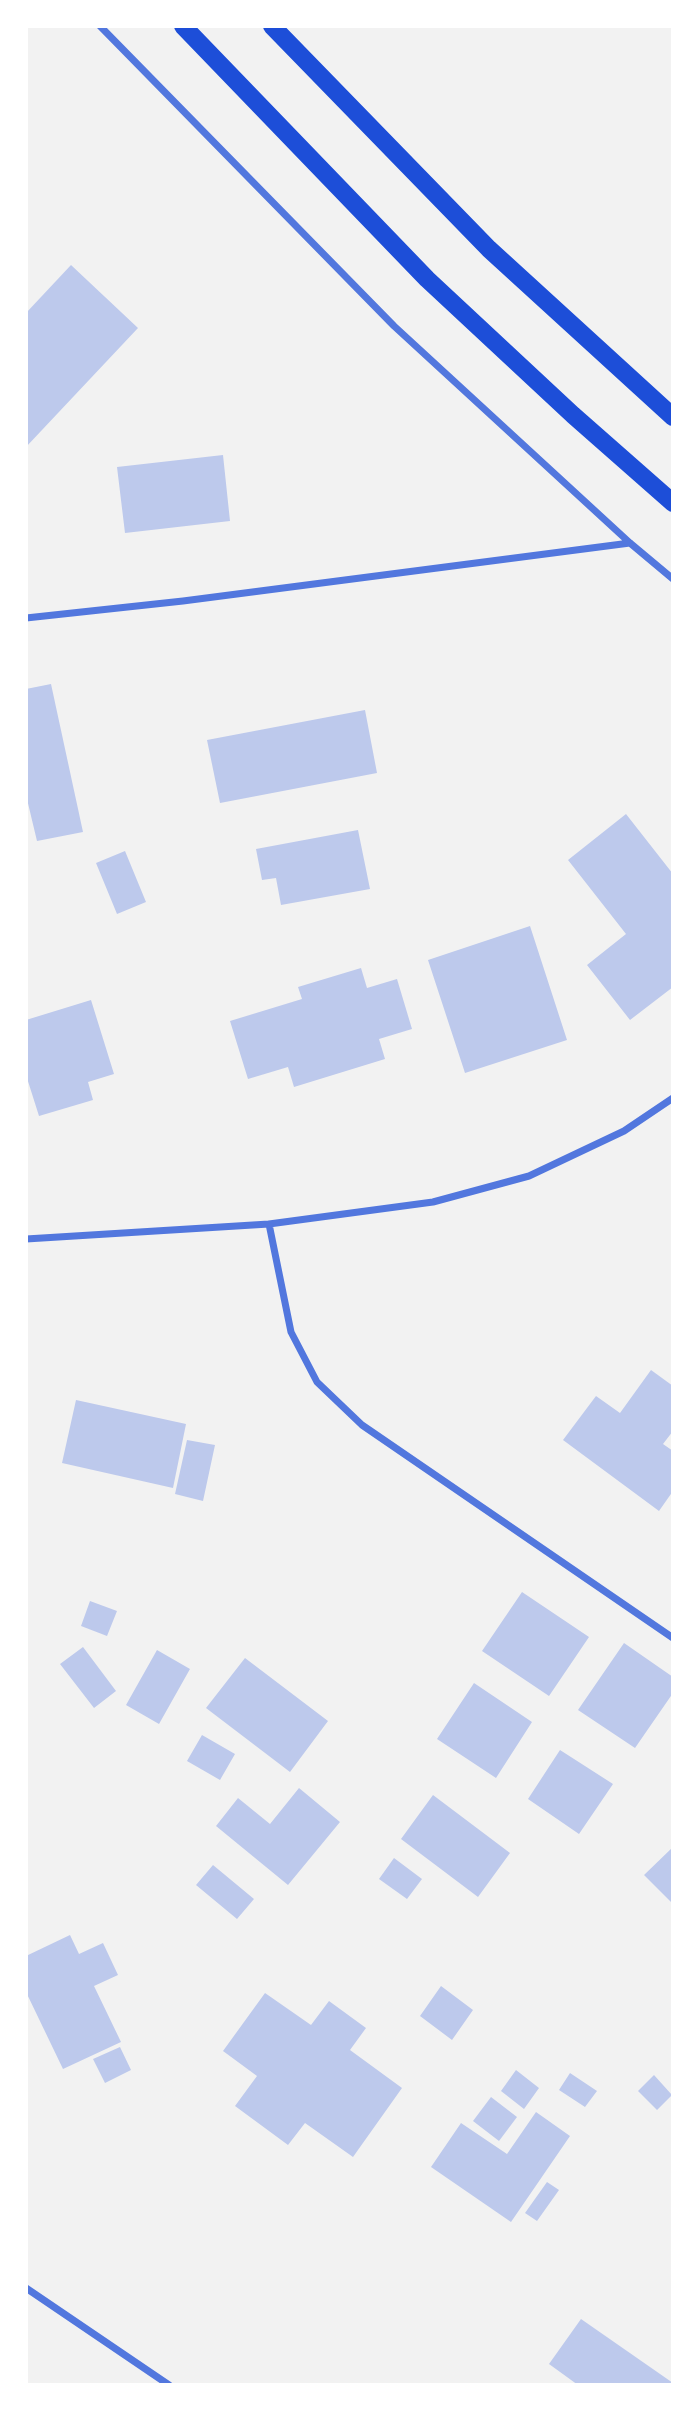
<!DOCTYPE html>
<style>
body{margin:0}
#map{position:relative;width:699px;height:2411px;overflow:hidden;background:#f2f2f2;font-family:"Golos Text",sans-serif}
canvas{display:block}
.frame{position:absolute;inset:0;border:28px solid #fff;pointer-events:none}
</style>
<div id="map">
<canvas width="699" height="2411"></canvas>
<div class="frame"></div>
</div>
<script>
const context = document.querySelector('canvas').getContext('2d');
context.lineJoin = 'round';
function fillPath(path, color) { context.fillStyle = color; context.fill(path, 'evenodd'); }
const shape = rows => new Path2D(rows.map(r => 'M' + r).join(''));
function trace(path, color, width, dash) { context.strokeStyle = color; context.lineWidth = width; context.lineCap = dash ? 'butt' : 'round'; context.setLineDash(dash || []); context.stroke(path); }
const building = shape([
 [71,265,138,328,26,447,26,313],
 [223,455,230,521,125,533,117,467],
 [51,684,83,832,37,841,26,795,26,689],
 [365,710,377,773,220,803,207,740],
 [626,814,673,874,673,987,630,1020,587,965,626,934,568,860],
 [358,830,370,889,281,905,276,878,262,880,256,849],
 [125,851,146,902,117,914,96,863],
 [530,926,567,1040,465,1073,428,960],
 [361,968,367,988,397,979,412,1029,379,1039,385,1059,294,1087,288,1067,248,1079,230,1021,302,999,298,987],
 [91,1000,114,1074,88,1082,93,1100,39,1116,26,1075,26,1020],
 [651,1370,673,1386,673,1431,663,1444,673,1451,673,1491,659,1511,563,1440,596,1396,620,1413],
 [76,1400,186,1424,173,1488,62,1463],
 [187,1440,215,1445,203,1501,175,1494],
 [522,1592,589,1637,549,1696,482,1651],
 [90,1601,117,1611,107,1636,81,1626],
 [624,1643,673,1677,673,1693,635,1748,578,1710],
 [83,1647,116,1691,94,1708,60,1664],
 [157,1650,190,1669,159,1724,126,1705],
 [245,1658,328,1721,290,1772,206,1708],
 [474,1683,532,1722,496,1778,437,1739],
 [202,1735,235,1754,220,1780,187,1761],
 [560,1750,613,1784,579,1834,528,1799],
 [299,1788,340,1822,288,1885,216,1826,238,1798,270,1824],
 [433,1795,510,1853,478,1897,401,1839],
 [673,1847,673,1904,644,1875],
 [394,1858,422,1879,407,1899,379,1879],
 [213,1865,254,1899,237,1919,196,1885],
 [70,1935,79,1954,103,1943,118,1975,94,1986,121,2042,63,2069,26,1992,26,1956],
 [441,1986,473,2010,452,2040,420,2016],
 [265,1993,311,2025,329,2001,366,2028,350,2050,402,2088,353,2157,305,2123,288,2145,235,2106,257,2076,223,2051],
 [120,2047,131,2070,105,2083,93,2059],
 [516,2070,539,2088,524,2109,501,2091],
 [570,2073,597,2091,585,2107,559,2090],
 [654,2075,672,2095,657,2110,638,2091],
 [491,2097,517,2117,499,2141,473,2121],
 [536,2112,570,2136,511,2222,431,2167,461,2123,507,2154],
 [547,2182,559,2190,537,2221,525,2213],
 [581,2319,673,2383,673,2385,578,2385,549,2364]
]);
const minor = shape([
 [100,26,394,326,630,543,673,579],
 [26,618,183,601,630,543],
 [269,1224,291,1332,317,1382,362,1425,673,1638],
 [26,1239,269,1224,433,1202,529,1176,624,1131,673,1098],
 [26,2288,169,2385]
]);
const primary = shape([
 [183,26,427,279,573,415,673,503],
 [272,26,489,249,673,417]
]);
fillPath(building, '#bdc9ec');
trace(minor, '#5277de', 7);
trace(primary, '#1d4ed8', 18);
</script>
